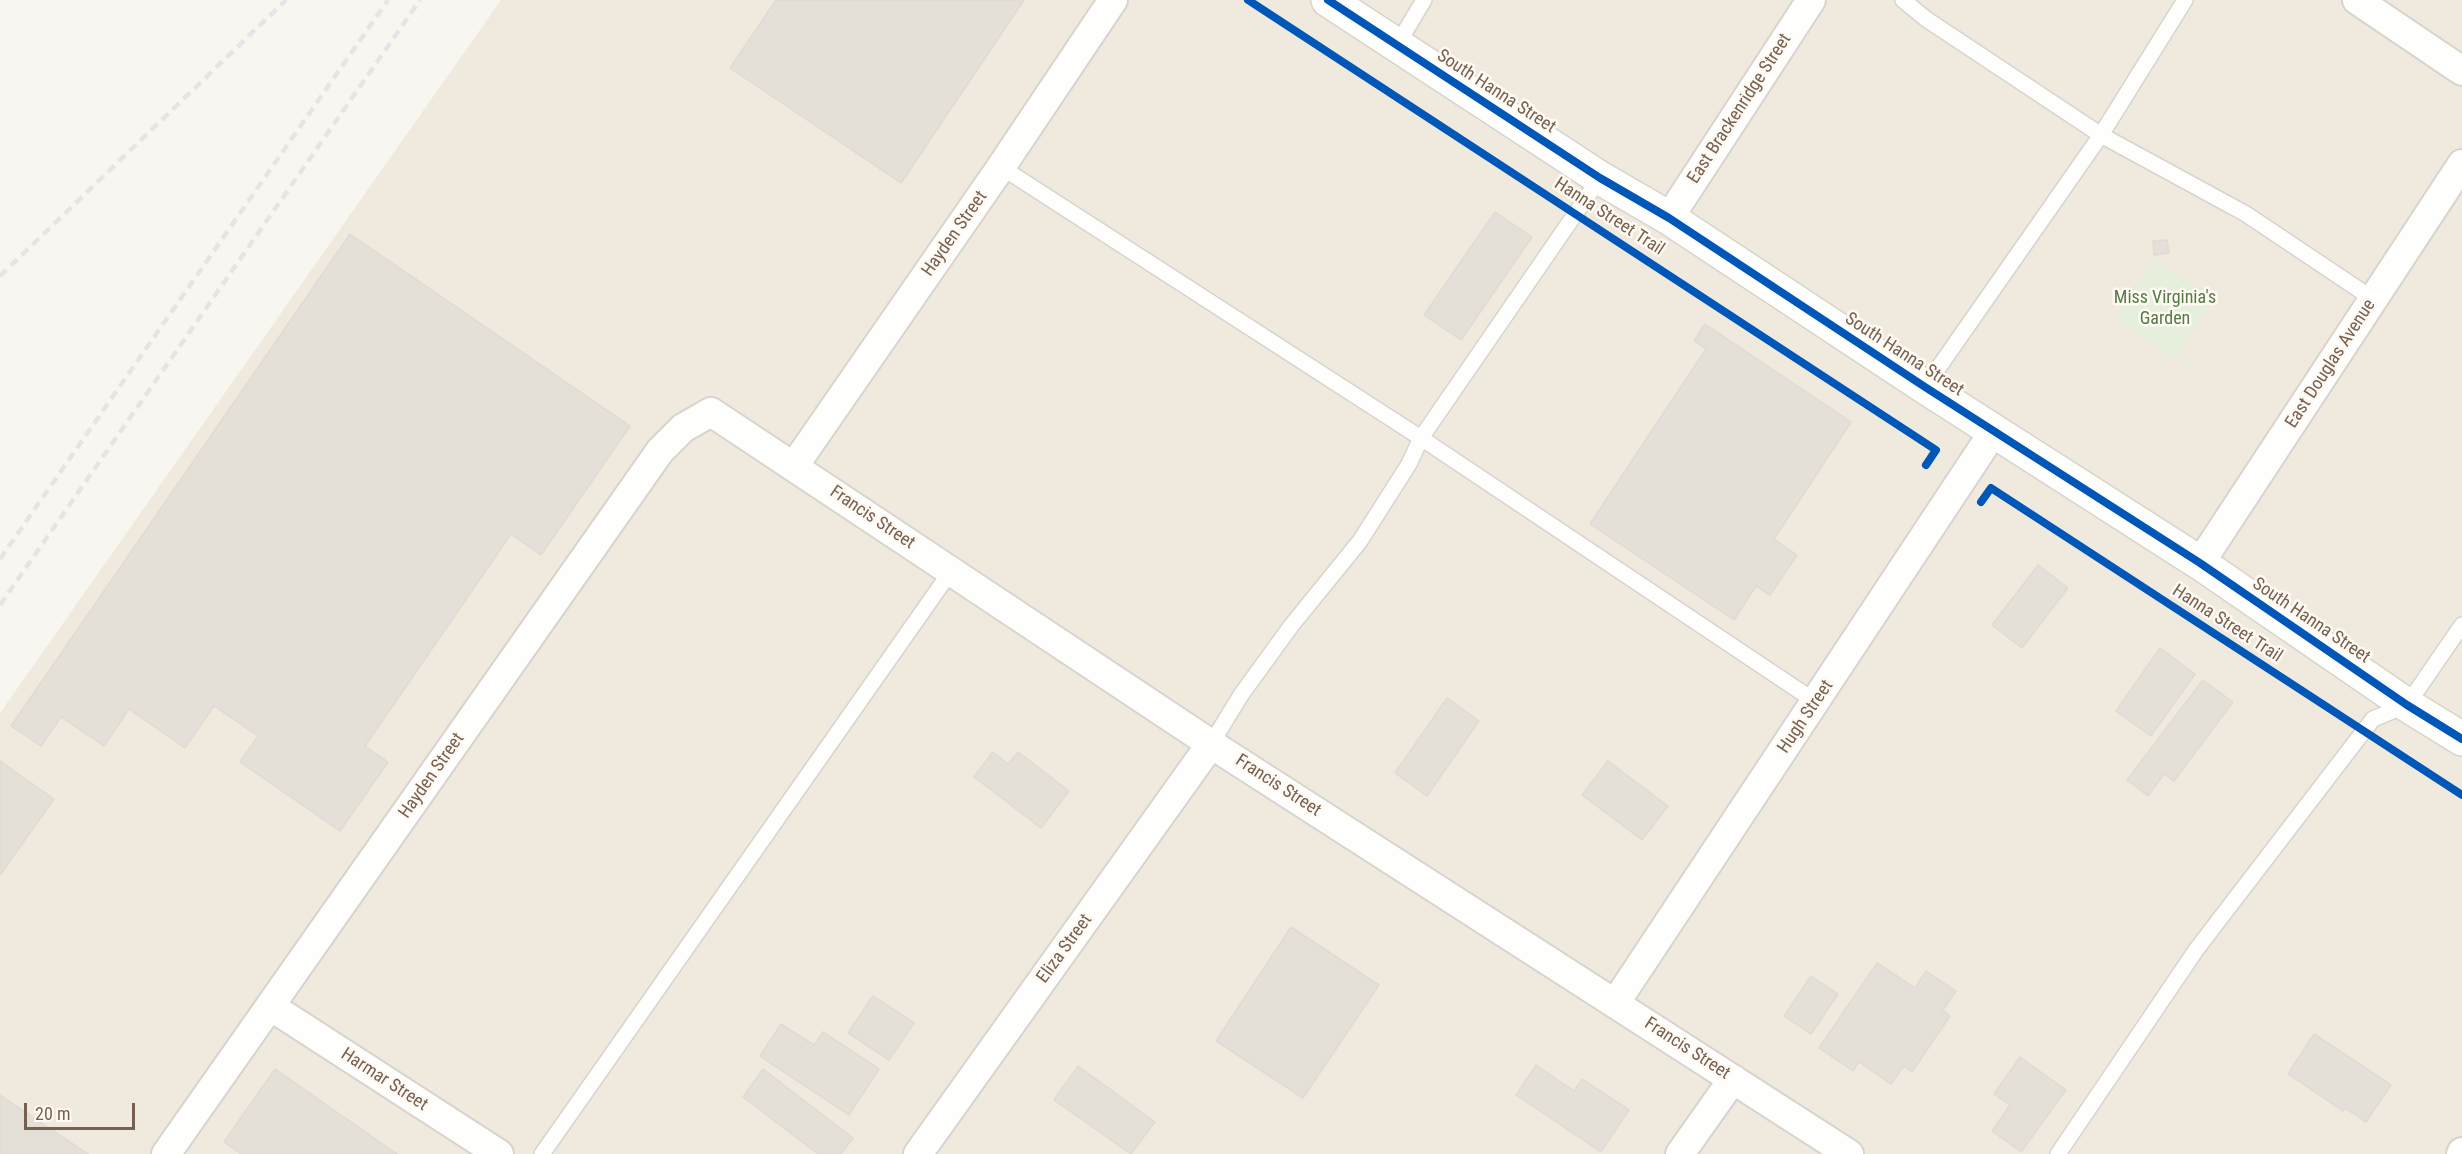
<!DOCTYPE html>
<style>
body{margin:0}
#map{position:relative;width:2462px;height:1154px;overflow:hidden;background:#f8f6f0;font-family:"Roboto Condensed",sans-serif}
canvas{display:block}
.scale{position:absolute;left:24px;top:1103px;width:111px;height:27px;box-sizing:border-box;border:3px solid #766050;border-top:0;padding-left:8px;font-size:18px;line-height:21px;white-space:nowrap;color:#766050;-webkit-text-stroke:4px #fefaf3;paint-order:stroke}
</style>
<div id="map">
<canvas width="2462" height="1154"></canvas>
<div class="scale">20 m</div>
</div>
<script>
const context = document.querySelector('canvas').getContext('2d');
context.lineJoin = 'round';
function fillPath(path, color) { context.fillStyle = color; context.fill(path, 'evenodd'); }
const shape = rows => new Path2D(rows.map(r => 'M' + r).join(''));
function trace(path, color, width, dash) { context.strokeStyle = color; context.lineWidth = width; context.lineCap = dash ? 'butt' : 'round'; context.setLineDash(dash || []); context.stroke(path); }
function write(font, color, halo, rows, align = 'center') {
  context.font = font + ' "Roboto Condensed",sans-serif'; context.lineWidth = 5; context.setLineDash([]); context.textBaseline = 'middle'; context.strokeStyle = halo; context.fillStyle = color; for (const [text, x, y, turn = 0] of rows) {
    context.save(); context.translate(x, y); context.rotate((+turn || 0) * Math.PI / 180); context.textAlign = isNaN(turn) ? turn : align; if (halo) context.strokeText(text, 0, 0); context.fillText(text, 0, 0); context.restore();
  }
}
const residential = shape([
 [501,0,2462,0,2462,1154,0,1154,0,713]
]);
const green = shape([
 [2154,259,2214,297,2177,358,2115,319]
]);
const building = shape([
 [776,0,1024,0,901,183,730,68,776,0],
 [1495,212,1532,237,1461,340,1424,315,1495,212],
 [350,234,630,426,541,555,511,534,365,746,388,762,340,831,240,762,258,736,214,706,185,748,129,709,104,746,61,717,41,746,11,726,350,234],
 [2167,240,2169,253,2154,255,2153,241,2167,240],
 [1705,324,1851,422,1774,539,1797,555,1770,595,1756,586,1734,620,1590,524,1706,349,1694,341,1705,324],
 [2038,565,2068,588,2022,648,1992,625,2038,565],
 [2160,648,2195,674,2151,736,2116,711,2160,648],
 [2203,680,2233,702,2174,781,2164,774,2148,796,2127,780,2203,680],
 [1447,698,1479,721,1427,796,1395,773,1447,698],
 [993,752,1008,764,1018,752,1069,791,1041,828,974,777,993,752],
 [0,761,54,799,0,875,0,761],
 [1608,761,1668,806,1642,840,1582,795,1608,761],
 [1291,927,1379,985,1303,1098,1216,1041,1291,927],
 [1877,963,1915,988,1926,971,1956,991,1943,1010,1950,1016,1912,1072,1904,1066,1891,1084,1859,1062,1853,1071,1819,1048,1877,963],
 [1811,976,1838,994,1811,1034,1784,1016,1811,976],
 [873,996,914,1023,889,1060,848,1033,873,996],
 [781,1024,814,1045,823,1032,879,1069,849,1115,760,1056,781,1024],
 [2314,1034,2391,1085,2366,1122,2345,1108,2343,1111,2288,1074,2314,1034],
 [2020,1057,2066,1090,2021,1152,1992,1131,2010,1105,1994,1094,2020,1057],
 [1536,1065,1574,1091,1582,1079,1629,1110,1601,1152,1516,1095,1536,1065],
 [1078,1066,1155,1122,1131,1154,1054,1100,1078,1066],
 [275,1069,397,1154,241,1154,224,1142,275,1069],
 [763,1069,853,1138,841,1154,818,1154,743,1097,763,1069],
 [0,1095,88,1154,0,1154,0,1095]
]);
const lane = shape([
 [1903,0,1926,19,2101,135,1925,387],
 [2185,0,2101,135,2246,214,2373,299],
 [1397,45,1424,0],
 [1001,167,1421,438,1816,702],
 [1211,744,1241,695,1291,626,1360,541,1409,464,1421,438,1600,178],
 [542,1154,951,571],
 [2058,1154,2196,950,2373,719,2407,705,2462,625]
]);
const street = shape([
 [2357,0,2462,71],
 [1669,218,1811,0],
 [794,466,1001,167,1113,0],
 [2200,563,2462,164],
 [1616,1002,1994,431],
 [270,1006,499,1154],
 [166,1154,660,451,683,428,711,412,1211,744,1849,1154],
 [918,1154,1211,744],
 [1680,1154,1733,1079],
 [2461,1154,2462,1152]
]);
const secondary = shape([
 [1328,0,1600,178,1669,218,1925,387,2200,563,2407,705,2462,739]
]);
const rail = shape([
 [0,276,286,0],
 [0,559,388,0],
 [0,605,420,0]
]);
const cycleway = shape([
 [1248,0,1936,450,1926,465],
 [1328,0,1600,178,1669,218,1925,387,2200,563,2407,705,2462,739],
 [1981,502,1991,488,2462,795]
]);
const streetNames = [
 ["South Hanna Street",1496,92,33],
 ["East Brackenridge Street",1740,109,-57],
 ["Hanna Street Trail",1609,217,33],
 ["Hayden Street",955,234,-55],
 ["South Hanna Street",1904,355,33],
 ["East Douglas Avenue",2331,364,-57],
 ["Francis Street",872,518,34],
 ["South Hanna Street",2311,621,34],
 ["Hanna Street Trail",2227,624,33],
 ["Hugh Street",1806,717,-56],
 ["Hayden Street",432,776,-55],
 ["Francis Street",1278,786,33],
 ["Eliza Street",1065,949,-54],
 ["Francis Street",1687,1049,33],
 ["Harmar Street",384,1080,33]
];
const parkNames = [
 ["Miss Virginia's",2165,298],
 ["Garden",2165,319]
];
fillPath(residential, '#f0e9de');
fillPath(green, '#e5efdc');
fillPath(building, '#e4dfd7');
trace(building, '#e1dad2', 1.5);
trace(lane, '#d8d3ce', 18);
trace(street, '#d8d3ce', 32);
trace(secondary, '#d8d3cd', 36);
trace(lane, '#fefefd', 15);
trace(street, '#fefefd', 28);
trace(secondary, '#fefefd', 33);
trace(rail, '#e6e4e6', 4.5, [9, 6]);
trace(cycleway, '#0057b8', 8);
write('18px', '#766050', '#fefaf3', streetNames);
write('18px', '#547a48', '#fefaf3', parkNames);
</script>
